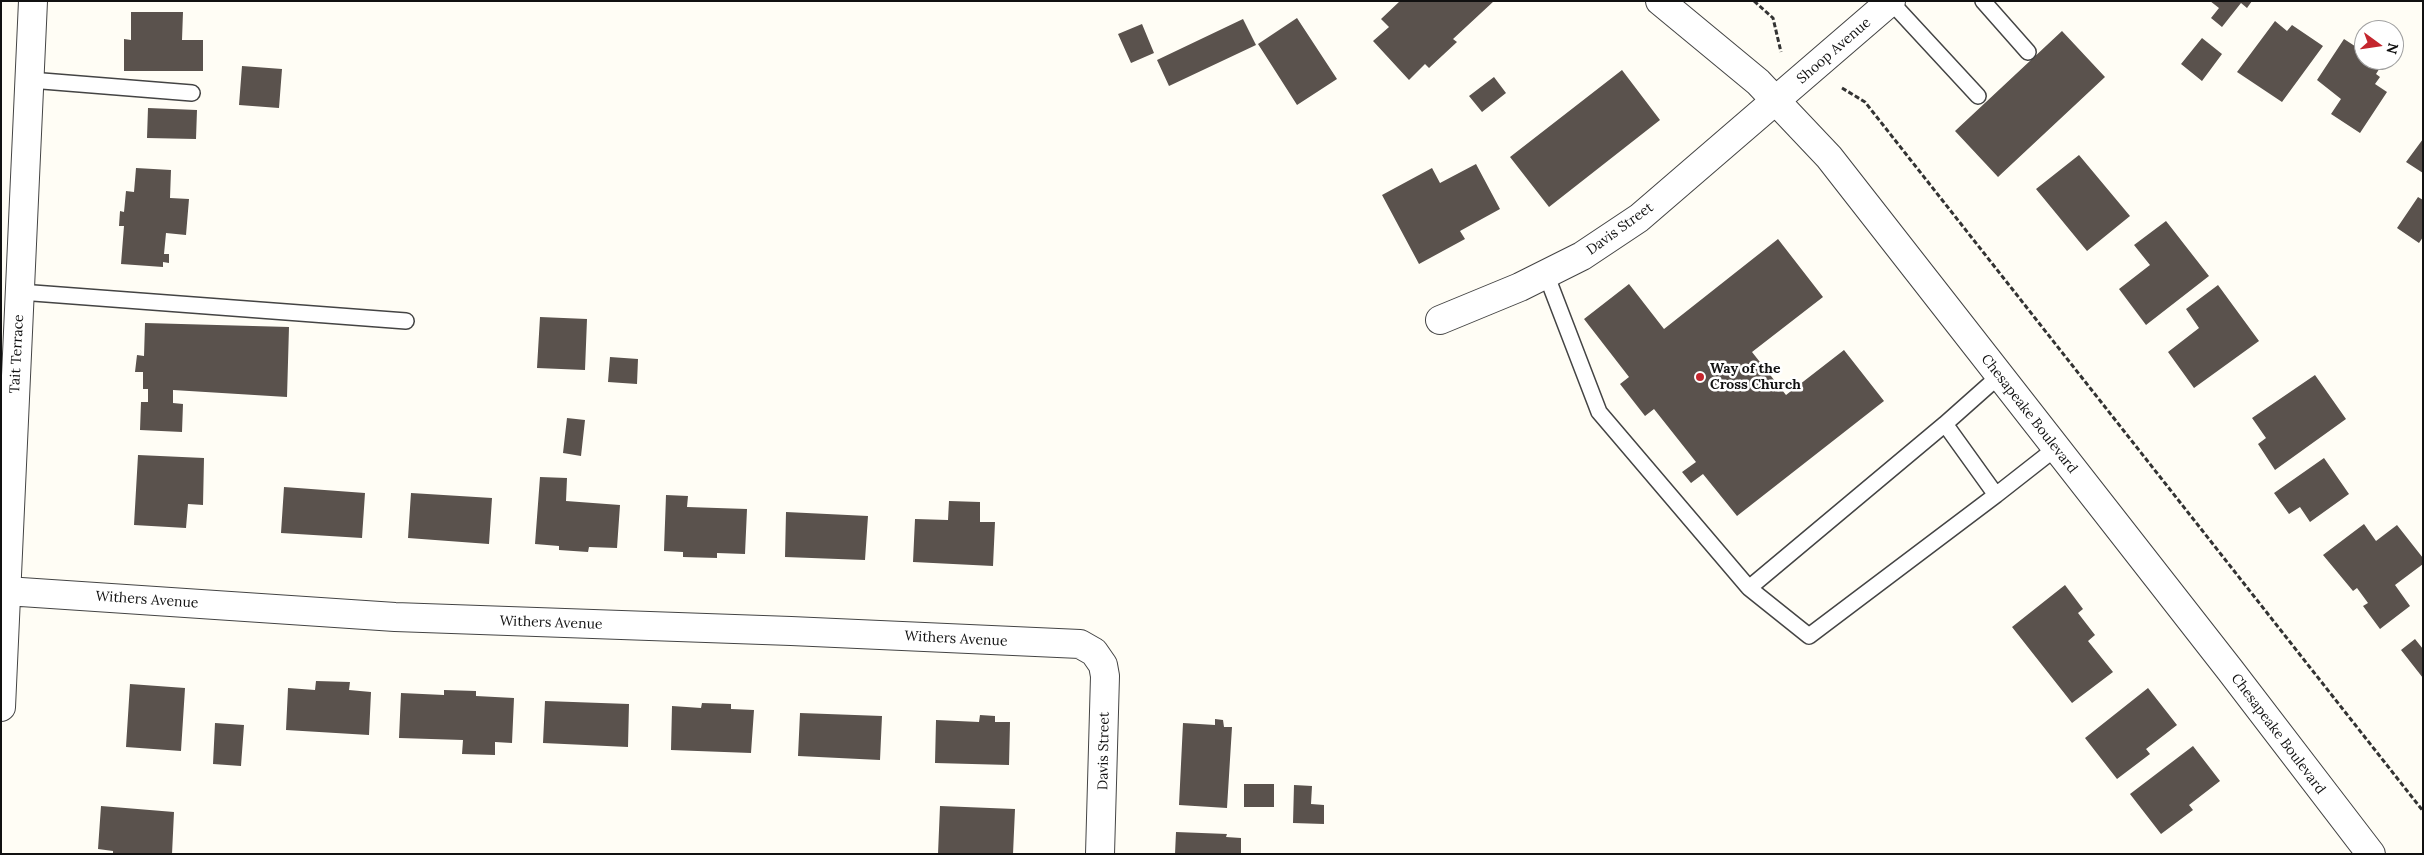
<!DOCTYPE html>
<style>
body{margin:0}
#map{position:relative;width:2424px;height:855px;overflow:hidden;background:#fffdf5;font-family:Lora,serif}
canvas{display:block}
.frame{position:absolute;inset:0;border:2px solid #111;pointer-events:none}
.north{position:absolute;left:2354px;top:20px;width:50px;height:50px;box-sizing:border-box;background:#fff;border:1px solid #a0a0a0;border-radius:50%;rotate:104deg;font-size:14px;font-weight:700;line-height:20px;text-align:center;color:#111}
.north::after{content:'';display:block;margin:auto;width:18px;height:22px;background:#c4262e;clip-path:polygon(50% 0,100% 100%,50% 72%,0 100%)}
</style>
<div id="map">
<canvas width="2424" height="855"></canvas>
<div class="frame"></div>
<div class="north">N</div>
</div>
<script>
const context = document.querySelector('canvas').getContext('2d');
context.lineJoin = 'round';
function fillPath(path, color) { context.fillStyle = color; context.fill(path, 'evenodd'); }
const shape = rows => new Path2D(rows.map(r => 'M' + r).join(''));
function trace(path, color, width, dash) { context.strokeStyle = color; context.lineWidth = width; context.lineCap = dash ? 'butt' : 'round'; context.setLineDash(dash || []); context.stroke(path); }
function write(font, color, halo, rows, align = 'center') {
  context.font = font + ' Lora,serif'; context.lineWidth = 5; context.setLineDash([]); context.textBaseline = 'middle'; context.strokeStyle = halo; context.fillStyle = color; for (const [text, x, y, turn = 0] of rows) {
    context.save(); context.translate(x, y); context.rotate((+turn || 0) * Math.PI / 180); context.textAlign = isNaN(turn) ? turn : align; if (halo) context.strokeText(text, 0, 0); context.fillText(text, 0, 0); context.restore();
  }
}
const building = shape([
 [1400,1,1494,1,1453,39,1457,42,1429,68,1425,64,1409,80,1373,41,1389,27,1381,19],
 [2210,1,2252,1,2247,8,2241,3,2222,27,2211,18,2219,8],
 [131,12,183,12,182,40,203,40,203,71,124,71,124,39,131,40],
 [1297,18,1337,79,1297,105,1258,44],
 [1243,19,1256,45,1169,86,1157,60],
 [2275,21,2287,31,2292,25,2323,46,2282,102,2237,72],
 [1142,24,1154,53,1131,63,1118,34],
 [2062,31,2105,77,1998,177,1955,131],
 [2202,38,2222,54,2202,81,2181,64],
 [2344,39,2364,52,2364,60,2379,60,2383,63,2376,74,2380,77,2375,84,2387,92,2360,133,2331,114,2341,99,2317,80],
 [242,66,282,69,279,108,239,105],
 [1622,70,1660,120,1549,207,1510,157],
 [1494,77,1506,93,1482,112,1469,96],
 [148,108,197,110,196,139,147,138],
 [2423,139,2423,173,2406,162],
 [2079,155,2130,216,2087,251,2036,189],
 [1476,164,1500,209,1460,231,1465,239,1419,264,1382,195,1432,168,1440,183],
 [136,168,171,170,170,198,189,199,186,235,166,233,164,254,169,254,169,263,163,262,163,267,121,264,124,226,119,226,120,211,124,212,126,191,134,192],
 [2418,197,2423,200,2423,237,2419,243,2397,228],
 [2166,221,2209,276,2146,325,2119,289,2150,265,2134,245],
 [1778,239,1823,297,1752,352,1786,395,1844,350,1884,401,1737,516,1703,474,1691,483,1682,472,1696,462,1654,409,1645,416,1620,384,1629,377,1584,319,1629,284,1664,329],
 [2218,285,2259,341,2194,388,2168,352,2199,328,2186,309],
 [540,317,587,319,585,370,537,368],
 [145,323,289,327,287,397,173,390,173,403,183,404,182,432,140,430,141,402,148,402,148,389,143,389,143,372,135,372,137,355,144,356],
 [610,357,638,359,637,384,608,382],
 [2315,375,2346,419,2275,470,2258,444,2266,438,2252,418],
 [567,418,585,420,581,456,563,453],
 [138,455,204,458,203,505,188,504,186,528,134,525],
 [2324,458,2349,494,2310,522,2300,507,2289,514,2274,493],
 [540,477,567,478,566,501,620,505,617,548,589,547,588,552,559,550,559,546,535,544],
 [284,487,365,493,362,538,281,533],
 [411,493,492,498,489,544,408,538],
 [666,495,688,496,687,507,747,509,745,554,717,553,717,558,683,557,683,552,664,551],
 [949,501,980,502,980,522,995,522,993,566,913,562,915,519,948,520],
 [786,512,868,516,865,560,785,557],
 [2364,524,2376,541,2397,525,2423,558,2423,564,2395,585,2410,606,2380,629,2363,606,2368,603,2357,588,2353,591,2323,555],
 [2065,585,2083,609,2078,613,2095,635,2088,641,2113,672,2072,703,2012,627],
 [2415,639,2423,649,2423,678,2401,650],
 [316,681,350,682,349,690,371,692,369,735,286,730,288,688,315,690],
 [130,684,185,688,181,751,126,747],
 [2148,688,2177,725,2146,749,2150,754,2117,779,2085,738],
 [444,690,476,691,476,696,514,698,512,743,495,742,495,755,462,754,463,740,399,738,401,693,444,695],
 [545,701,629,704,628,747,543,743],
 [702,703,731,704,731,709,754,710,751,753,671,750,672,706,701,708],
 [800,713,882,716,880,760,798,756],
 [980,715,995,716,995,722,1010,722,1009,765,935,763,936,720,979,722],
 [1215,719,1223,720,1224,727,1232,727,1227,808,1179,805,1183,723,1215,725],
 [215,723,244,725,241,766,213,764],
 [2193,746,2220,781,2189,805,2193,810,2161,834,2130,794],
 [1244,784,1274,784,1274,807,1244,807],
 [1294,785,1312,786,1311,804,1324,805,1324,824,1293,823],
 [101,806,174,812,172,854,113,854,113,851,98,849],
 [940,806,1015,809,1013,854,938,854],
 [1176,832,1227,834,1226,837,1241,838,1241,854,1175,854]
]);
const path = shape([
 [1754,1,1773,18,1781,52],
 [1842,88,1865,102,2423,811]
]);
const lane = shape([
 [1983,1,2028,52],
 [1891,2,1978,96],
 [30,80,192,93],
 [1546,274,1599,412,1749,588,1945,424,1996,495,1809,636,1749,588],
 [20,292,406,321],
 [1945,424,1999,376],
 [1996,495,2056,448]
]);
const street = shape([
 [1660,1,1758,82,1829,157,2230,670,2371,854],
 [1440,320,1520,287,1582,256,1639,218,1891,1],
 [6,591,395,617,791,631,1080,644,1094,652,1103,665,1105,676,1100,854],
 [1,707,33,1]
]);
const markers = [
 [1700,377,5,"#c4262e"]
];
const streetNames = [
 ["Shoop Avenue",1834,51,-41],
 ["Davis Street",1620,229,-36],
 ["Tait Terrace",17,354,-87],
 ["Chesapeake Boulevard",2029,414,52],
 ["Withers Avenue",147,600,4],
 ["Withers Avenue",551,623,2],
 ["Withers Avenue",956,639,3],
 ["Chesapeake Boulevard",2278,734,53],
 ["Davis Street",1104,751,-89]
];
const poiNames = [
 ["Way of the",1710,369],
 ["Cross Church",1710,385]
];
fillPath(building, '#5a524d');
trace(lane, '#444', 18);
trace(street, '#444', 30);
trace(path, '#333', 3, [5, 2.5]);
trace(lane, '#fff', 15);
trace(street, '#fff', 28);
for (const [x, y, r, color] of markers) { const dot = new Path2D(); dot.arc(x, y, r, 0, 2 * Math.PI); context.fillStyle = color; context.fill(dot); trace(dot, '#fff', 2); }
write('14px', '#111', '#fff', streetNames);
write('bold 14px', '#111', '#fff', poiNames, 'left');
</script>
